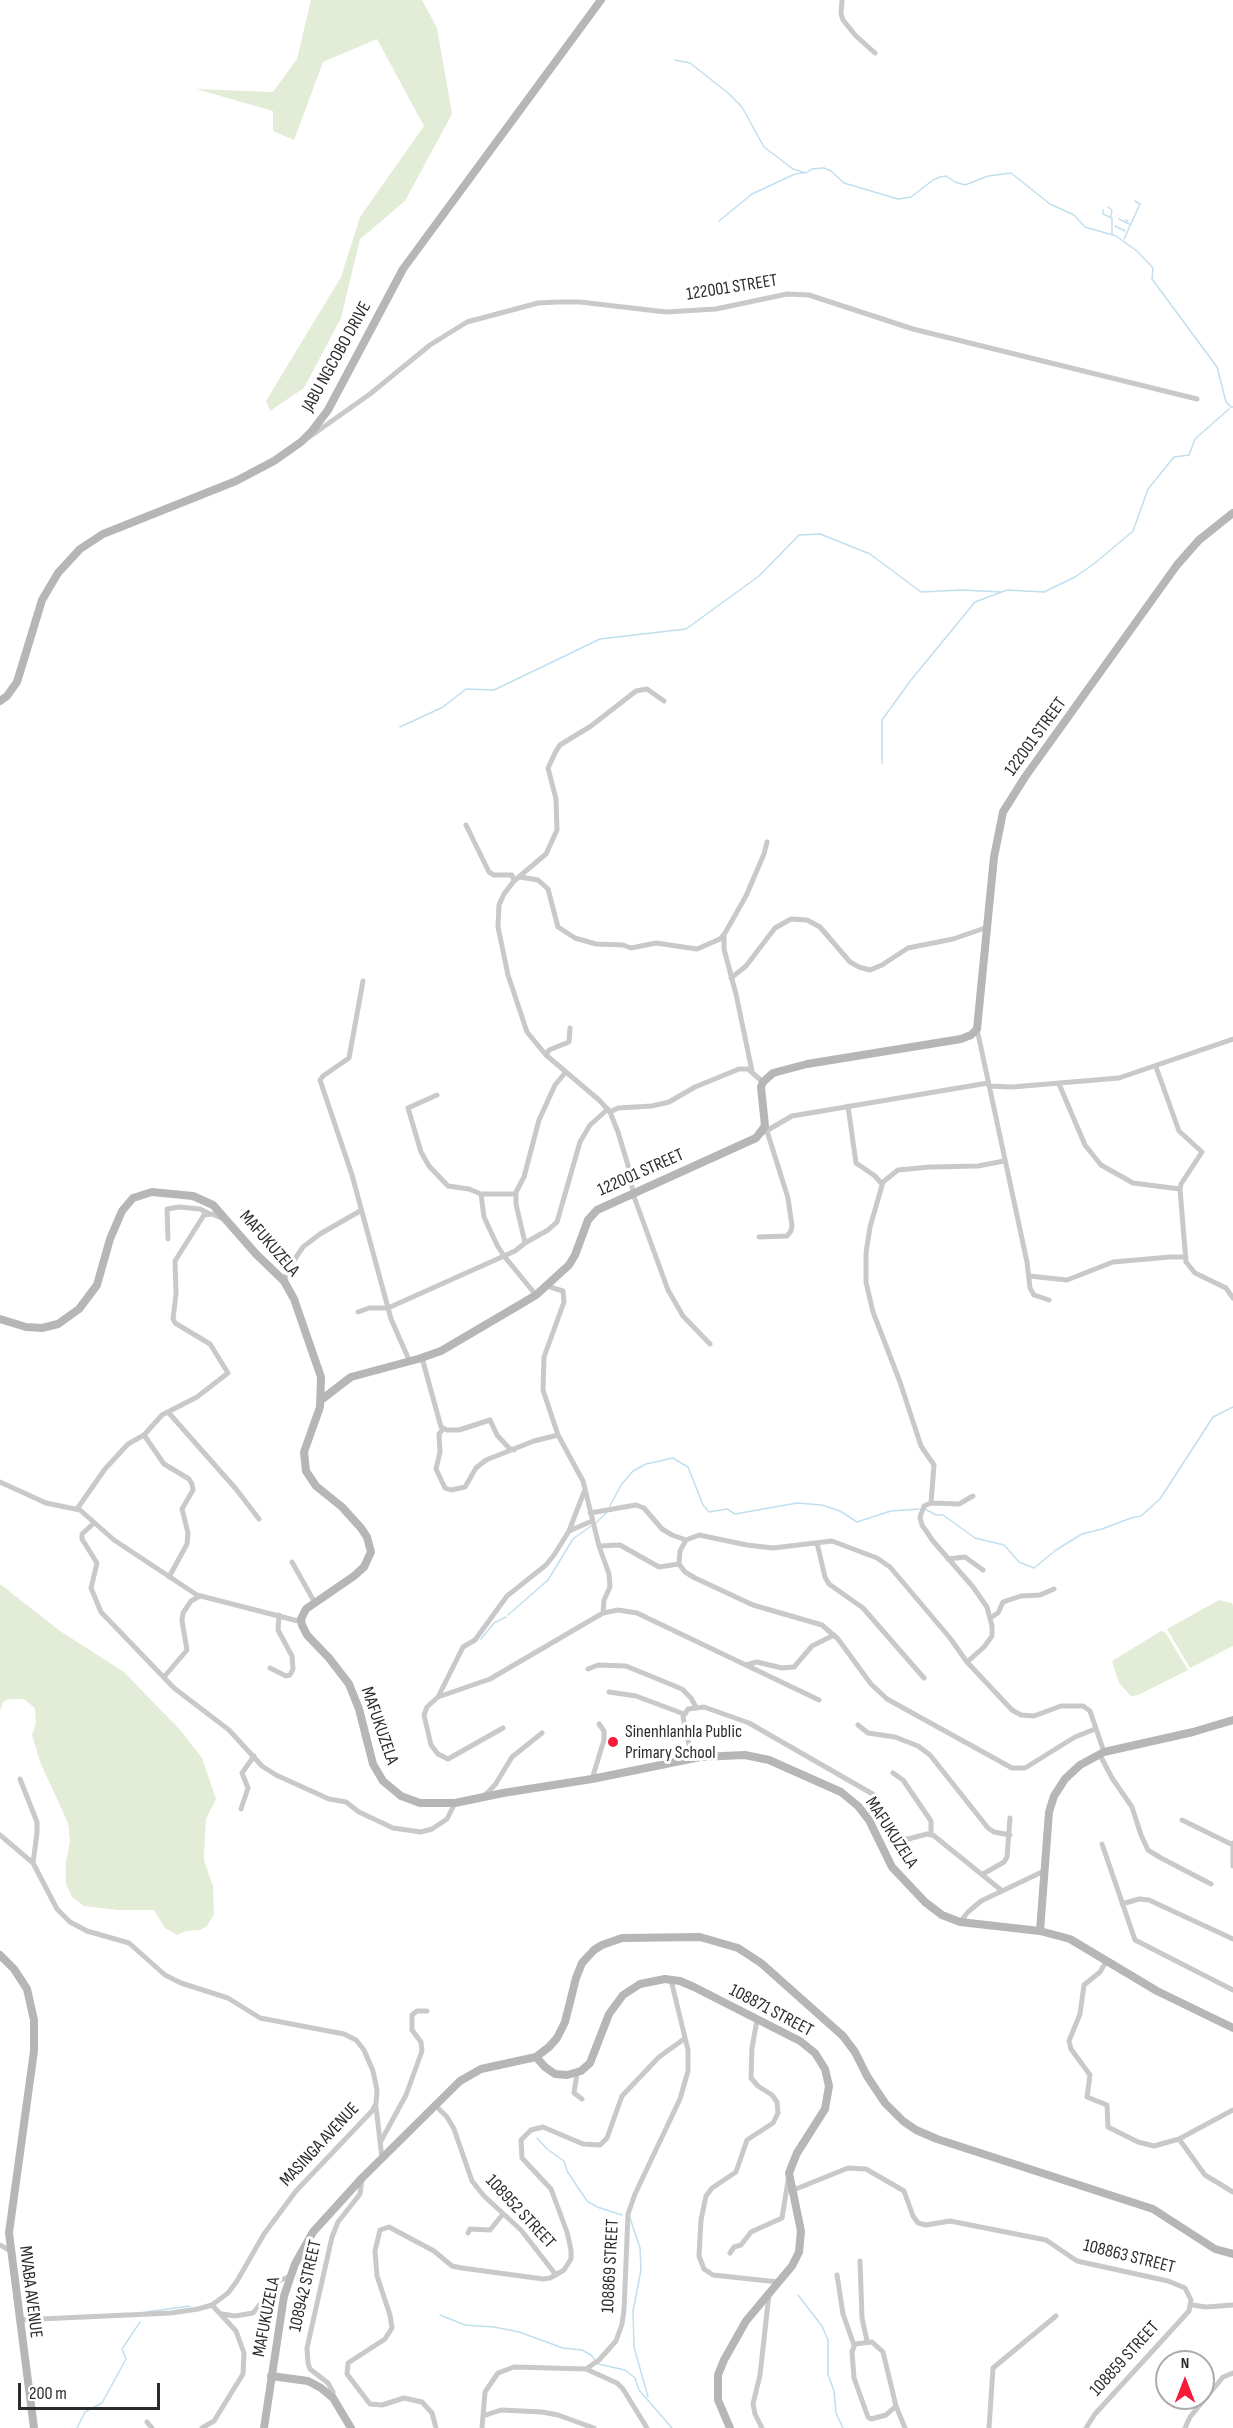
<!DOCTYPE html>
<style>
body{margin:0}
#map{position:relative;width:1233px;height:2428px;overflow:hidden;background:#fff;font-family:"Sofia Sans Condensed",sans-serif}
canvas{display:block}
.north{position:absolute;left:1155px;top:2350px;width:60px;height:60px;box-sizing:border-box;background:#fff;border:2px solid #ababab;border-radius:50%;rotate:0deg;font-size:16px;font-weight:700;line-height:24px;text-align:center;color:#2c2c2c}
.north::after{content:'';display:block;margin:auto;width:21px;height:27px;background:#f71a39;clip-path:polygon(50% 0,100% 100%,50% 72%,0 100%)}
.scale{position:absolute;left:18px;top:2383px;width:142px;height:27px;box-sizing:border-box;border:3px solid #2c2c2c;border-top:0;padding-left:8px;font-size:18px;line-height:21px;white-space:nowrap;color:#2c2c2c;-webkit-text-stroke:4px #fff;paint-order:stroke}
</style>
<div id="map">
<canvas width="1233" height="2428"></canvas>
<div class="north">N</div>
<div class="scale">200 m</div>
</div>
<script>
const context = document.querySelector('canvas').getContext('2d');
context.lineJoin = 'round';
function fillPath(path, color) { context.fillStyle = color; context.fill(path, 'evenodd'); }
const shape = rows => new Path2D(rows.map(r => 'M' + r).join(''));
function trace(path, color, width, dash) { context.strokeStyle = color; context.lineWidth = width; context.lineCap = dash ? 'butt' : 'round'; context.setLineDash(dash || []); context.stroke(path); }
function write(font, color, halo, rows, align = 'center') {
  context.font = font + ' "Sofia Sans Condensed",sans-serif'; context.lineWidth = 6; context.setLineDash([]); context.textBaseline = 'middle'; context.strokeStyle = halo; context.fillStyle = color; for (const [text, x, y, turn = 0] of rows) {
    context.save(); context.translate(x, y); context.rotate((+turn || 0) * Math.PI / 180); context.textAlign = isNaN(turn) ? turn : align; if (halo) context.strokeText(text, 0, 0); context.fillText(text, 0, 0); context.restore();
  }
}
const green = shape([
 [311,0,422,0,437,28,452,114,405,201,360,239,341,318,304,388,270,411,266,401,341,277,360,217,424,126,377,39,323,62,294,140,273,131,273,111,196,89,273,92,297,59],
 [0,1584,60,1631,124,1672,182,1732,202,1758,216,1799,206,1819,204,1854,204,1861,213,1886,214,1914,207,1926,200,1930,186,1931,177,1935,165,1928,154,1910,118,1910,84,1906,72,1897,66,1884,66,1862,70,1841,68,1823,40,1762,32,1735,36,1723,35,1708,24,1699,9,1699,3,1702,0,1711],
 [1219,1600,1232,1603,1233,1606,1233,1646,1190,1668,1167,1629],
 [1161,1631,1165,1632,1188,1670,1138,1695,1131,1696,1119,1683,1112,1661]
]);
const stream = shape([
 [675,60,690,63,728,93,742,107,764,147,793,169,806,173,812,169,824,168,831,171,844,183,898,199,911,197,933,180,940,177,946,176,955,182,965,185,988,176,1011,173,1050,204,1074,215,1085,227,1116,236,1137,251,1153,268,1152,279,1217,367,1226,402,1231,407,1233,407],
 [1108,207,1112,210,1111,216],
 [1103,210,1103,214,1112,218,1112,235],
 [1119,219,1129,224],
 [1126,220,1128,221],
 [719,221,752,194,795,174,803,173],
 [1115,226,1125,231],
 [1124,239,1140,204,1135,201],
 [400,727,443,707,466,689,494,690,600,639,686,629,759,576,799,535,820,534,870,554,921,592,962,590,1001,592],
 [882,763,882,720,911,680,975,602,1007,590,1044,592,1075,577,1095,563,1133,531,1148,489,1174,457,1189,455,1195,439,1229,409],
 [610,1506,621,1485,633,1471,646,1464,673,1458,688,1467,703,1505,709,1512,727,1509,735,1514,797,1503,822,1505,840,1511,857,1522,891,1511,919,1509],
 [925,1509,936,1515,943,1515,975,1538,1004,1545,1019,1562,1034,1568,1056,1550,1082,1534,1102,1529,1131,1518,1141,1516,1160,1499,1213,1417,1233,1407],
 [595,1524,607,1512],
 [508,1615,548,1580,573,1539,591,1526],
 [481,1639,494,1623,506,1617],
 [537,2138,547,2149,564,2161,567,2171,587,2201,597,2207,622,2215],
 [630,2218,640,2248,641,2270,633,2311,634,2347,648,2397],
 [798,2295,822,2326,828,2340,828,2374,834,2391,836,2413,843,2428],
 [146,2312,190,2306],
 [440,2315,465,2325,494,2327,519,2332,563,2348,582,2350,591,2355,595,2360],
 [598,2364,625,2370,635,2378,639,2390,672,2428],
 [77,2428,85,2412,102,2403,126,2359,122,2349,140,2322]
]);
const street = shape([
 [842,0,841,14,843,20,856,36,875,53],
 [305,440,370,394,430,345,467,322,538,303,557,302,580,302,666,312,716,309,787,294,809,295,913,329,1197,399],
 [664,701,647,689,636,691,591,726,560,745,556,751,548,768,556,799,557,830,546,854,514,881,504,894,499,905,498,927,508,975,527,1032,546,1055,599,1100,610,1112,618,1132,630,1172,633,1194,668,1290,683,1316,710,1344],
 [466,825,489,872,494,875,512,875,514,881],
 [520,877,538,880,548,889,558,927,575,938,596,944,623,945,631,948,656,943,697,949,720,939,725,933,746,896,764,854,767,842],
 [724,935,724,949,736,994,752,1071],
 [731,978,746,966,775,928,791,919,807,920,820,927,850,962,859,967,870,970,882,965,908,948,953,939,988,927],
 [363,981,349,1058,323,1076,320,1080,352,1175,391,1319,410,1362],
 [977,1029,1027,1262,1030,1288,1034,1295,1049,1300],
 [546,1055,549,1050,569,1042,570,1028],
 [1156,1067,1179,1131,1202,1152,1181,1184,1180,1189,1186,1262,1195,1273,1226,1288,1233,1298],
 [1059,1084,1085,1145,1101,1165,1133,1183,1180,1189],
 [989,1086,1012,1087,1119,1078,1233,1039],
 [437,1095,408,1108,421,1152,429,1166,448,1186,469,1189,481,1194,515,1194],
 [848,1106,856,1163,875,1176,882,1184],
 [610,1112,618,1108,652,1106,669,1102,695,1087,739,1069,748,1069,763,1082],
 [761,1134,792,1116,988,1083],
 [481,1194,484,1217,497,1245,504,1256,515,1251,525,1243,516,1204,516,1192,524,1177,539,1120,555,1085,565,1073],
 [759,1237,787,1236,791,1231,792,1226,788,1198,767,1131],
 [168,1239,167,1209,179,1207,200,1209,208,1213],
 [525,1243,548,1230,557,1222,580,1142,590,1125,608,1109],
 [1029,1276,1067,1280,1113,1262,1170,1257,1186,1257],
 [284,1281,290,1266,303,1247,320,1234,360,1211],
 [547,1286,563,1291,564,1302,544,1357,543,1390,558,1435,583,1481,599,1546,609,1574,610,1587,604,1600,603,1613],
 [358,1312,369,1308,388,1308,504,1256,536,1295],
 [422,1358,441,1427,447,1430,459,1430,490,1420,497,1435,509,1448,514,1450],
 [168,1412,236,1489,259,1519],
 [443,1429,439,1434,440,1452,436,1469,445,1488,451,1490,465,1487,476,1468,486,1460,534,1441,558,1435],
 [144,1435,164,1464,189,1479,192,1484,193,1490,182,1509,188,1533,187,1544,169,1577],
 [0,1482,46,1503,80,1510,114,1540,197,1595,302,1622],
 [931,1503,934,1465,921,1446,900,1382,873,1312,866,1282,866,1253,870,1227,883,1182,898,1170,930,1167,978,1166,1004,1161],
 [77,1509,105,1469,128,1444,144,1435,162,1415,197,1397,228,1373,210,1344,175,1323,173,1319,176,1294,175,1261,204,1215,212,1214,224,1219],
 [590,1513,636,1505,644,1508,662,1529,672,1535,686,1540],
 [94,1523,82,1534,82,1539,97,1563,91,1588,101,1612,174,1688,229,1730,262,1766,276,1775,329,1799,346,1802,359,1812,393,1828,421,1832,432,1829,447,1819,455,1803],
 [569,1531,592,1521],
 [817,1543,825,1577,829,1584,863,1608,924,1678],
 [599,1546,620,1545,659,1567,679,1564],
 [948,1559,965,1557,983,1570],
 [292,1562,315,1603],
 [990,1618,998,1613,1003,1602,1021,1596,1040,1595,1054,1589],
 [967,1662,984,1647,992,1636,992,1626,987,1607,973,1587,933,1541,922,1525,920,1517,924,1506,931,1503,959,1504,973,1496],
 [746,1665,757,1662,782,1668,794,1667,812,1646,834,1635],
 [270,1668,286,1676,290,1675,293,1669,292,1656,278,1630,279,1615],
 [588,1669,598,1665,626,1666,682,1689,691,1698,696,1707],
 [164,1677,187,1650,182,1621,183,1613,191,1601,200,1596],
 [609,1692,636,1696,684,1714],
 [438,1697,463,1647,475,1640,507,1596,546,1565,554,1555,569,1531,584,1492],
 [858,1725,868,1733,895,1737,918,1746,930,1755,988,1828,994,1832,1010,1835],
 [503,1728,448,1759,438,1754,431,1745,424,1715,427,1707,438,1697,490,1679,603,1613,618,1610,637,1613,819,1700],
 [1095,1729,1075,1737,1025,1768,1012,1768,887,1699,871,1684,838,1639,822,1625,753,1605,695,1578,685,1572,679,1564,680,1551,686,1540,699,1535,747,1545,773,1548,832,1541,877,1558,890,1567,950,1638,967,1662,1012,1710,1021,1715,1034,1716,1061,1706,1083,1706,1090,1711,1104,1752],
 [1100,1755,1112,1778,1132,1807,1141,1835,1148,1850,1161,1858,1211,1884],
 [692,1759,683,1717,688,1709,704,1707,749,1723,876,1796,898,1834,902,1838,908,1839,927,1834,933,1835,1001,1890],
 [893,1773,903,1780,931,1821,931,1835],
 [20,1779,37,1822,37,1833,33,1863],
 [592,1779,604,1740,604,1731,599,1724],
 [484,1796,495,1785,512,1757,542,1733],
 [241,1809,248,1788,242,1773,254,1756],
 [1182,1820,1233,1845],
 [0,1835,33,1863,57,1909,70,1922,87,1931,129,1943,165,1975,181,1983,228,1998,260,2018,344,2034,356,2040,364,2050,373,2071,377,2090,376,2104,372,2111,296,2191,264,2234,237,2281,228,2293,212,2305,198,2309,171,2313,18,2320],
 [1233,1843,1233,1866],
 [1102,1844,1135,1940,1233,1990],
 [983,1874,1004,1862,1007,1857,1010,1818],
 [1122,1904,1139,1899,1149,1900,1233,1939],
 [960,1922,968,1912,981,1901,1044,1871],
 [1107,1960,1100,1972,1084,1985,1080,2014,1069,2041,1071,2049,1090,2075,1087,2097,1107,2105,1108,2127,1138,2142,1154,2146,1179,2139],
 [757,2020,752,2048,751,2078,758,2086,772,2095,777,2102,778,2113,773,2123,747,2140,736,2172,712,2188,706,2196,701,2220,699,2256,704,2269,713,2275,778,2282],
 [577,2073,574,2093,582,2099],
 [435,2105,447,2117,454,2129,472,2181,484,2196,521,2230,556,2275],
 [376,2107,382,2158],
 [1233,2110,1179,2139,1205,2175,1233,2192],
 [381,2141,406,2095,422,2051,421,2042,412,2030,412,2015,417,2011,427,2011],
 [791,2191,848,2168,866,2169,904,2191,913,2216,918,2223,926,2225,950,2221,1046,2240,1077,2261,1168,2281,1185,2288,1191,2300,1189,2311,1095,2414,1086,2428],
 [468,2233,470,2229,490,2230,503,2214],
 [0,2245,9,2250],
 [730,2253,734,2247,741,2245,751,2232,782,2218,789,2175],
 [860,2261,862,2318,867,2341],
 [837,2275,843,2314,854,2345],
 [1192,2305,1206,2307,1233,2305],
 [222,2314,235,2316,253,2313,279,2281,290,2276],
 [586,2369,617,2383,623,2389,647,2428],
 [333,2398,333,2392,328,2383,310,2369,308,2363,307,2348,332,2237,338,2222,360,2194,362,2179],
 [896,2406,886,2415,871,2419,868,2417,854,2378,852,2352,855,2344,872,2342,883,2352,896,2406,905,2428],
 [483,2416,501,2410,542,2412,558,2415,594,2428],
 [147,2422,152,2428],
 [202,2428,214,2421,243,2374,244,2353,236,2331,212,2305],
 [436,2428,432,2413,422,2402,404,2398,382,2405,370,2404,347,2374,348,2363,385,2339,392,2328,390,2315,377,2276,375,2251,380,2230,389,2227,434,2251,452,2266,462,2268,543,2279,550,2278,564,2270,571,2259,571,2250,567,2232,551,2189,522,2158,521,2140,531,2130,543,2127,583,2144,600,2145,607,2138,622,2096,659,2057,684,2039],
 [482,2428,485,2392,498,2373,514,2367,586,2369,599,2360,616,2341,622,2324,624,2310,628,2214,635,2194,680,2099,688,2071,688,2050,671,1980],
 [762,2428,755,2414,753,2404,760,2375,769,2294],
 [989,2428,993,2368,1056,2316],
 [1185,2428,1190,2417,1223,2377,1233,2373]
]);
const secondary = shape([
 [0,701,7,696,17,682,42,600,58,573,80,549,103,534,236,481,274,461,301,442,312,431,328,410,403,269,601,0],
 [0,1319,26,1327,42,1328,58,1324,79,1309,97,1285,110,1239,122,1211,133,1198,152,1192,193,1196,213,1205,256,1254,284,1281,294,1299,321,1377,320,1407,304,1452,306,1471,316,1486,342,1507,361,1528,367,1537,371,1552,364,1567,354,1576,306,1609,301,1619,302,1625,307,1635,329,1658,349,1684,359,1709,373,1764,383,1781,401,1796,420,1803,455,1803,503,1793,592,1779,700,1757,745,1755,769,1760,841,1792,858,1806,869,1820,892,1867,925,1902,942,1915,960,1922,1040,1931,1070,1939,1157,1991,1233,2028],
 [321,1400,351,1377,418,1359,441,1351,521,1304,536,1295,569,1265,575,1255,588,1220,597,1210,756,1138,765,1126,761,1087,763,1082,773,1073,807,1064,961,1039,971,1035,977,1029,994,857,1003,812,1025,777,1177,565,1199,540,1233,513],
 [1040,1931,1049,1812,1054,1796,1065,1779,1080,1765,1104,1752,1193,1732,1233,1720],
 [0,1955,14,1969,27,1989,34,2020,34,2051,9,2233,34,2428],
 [536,2057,545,2067,555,2074,567,2075,581,2071,590,2063,609,2014,623,1995,640,1984,665,1979,680,1981,694,1987,800,2041,815,2053,825,2069,829,2086,825,2109,797,2153,789,2173,801,2231,799,2252,792,2266,746,2321,724,2360,718,2375,718,2400,730,2428],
 [271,2376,308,2381,321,2388,333,2398,351,2428],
 [264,2428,284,2296,295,2264,313,2232,362,2178,460,2081,481,2069,536,2057,549,2047,557,2038,565,2022,576,1978,582,1963,594,1950,602,1945,622,1938,700,1937,738,1948,761,1963,843,2036,855,2052,867,2076,885,2103,903,2121,916,2130,937,2139,1153,2209,1215,2249,1233,2254]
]);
const markers = [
 [613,1742,6,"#f71a39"]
];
const streetNames = [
 ["122001 STREET",732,288,-9],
 ["JABU NGCOBO DRIVE",337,357,-61],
 ["122001 STREET",1036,737,-54],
 ["122001 STREET",641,1173,-24],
 ["MAFUKUZELA",269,1244,49],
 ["MAFUKUZELA",379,1726,71],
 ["MAFUKUZELA",891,1833,57],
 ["108871 STREET",771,2011,28],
 ["MASINGA AVENUE",320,2145,-47],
 ["108952 STREET",520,2212,47],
 ["108863 STREET",1129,2257,14],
 ["108869 STREET",611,2266,-87],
 ["108942 STREET",306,2286,-77],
 ["MVABA AVENUE",30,2292,83],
 ["MAFUKUZELA",267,2317,-79],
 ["108859 STREET",1125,2359,-48]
];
const poiNames = [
 ["Sinenhlanhla Public",625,1732],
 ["Primary School",625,1753]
];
fillPath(green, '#e3ecd7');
trace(stream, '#c1dfee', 1.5);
trace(street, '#c9c9c9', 5);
trace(secondary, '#b6b6b6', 8);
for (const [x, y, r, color] of markers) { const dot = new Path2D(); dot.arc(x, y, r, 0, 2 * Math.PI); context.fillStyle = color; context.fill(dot); trace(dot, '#fff', 2); }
write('18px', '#2c2c2c', '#fff', streetNames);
write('18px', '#2c2c2c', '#fff', poiNames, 'left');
</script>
